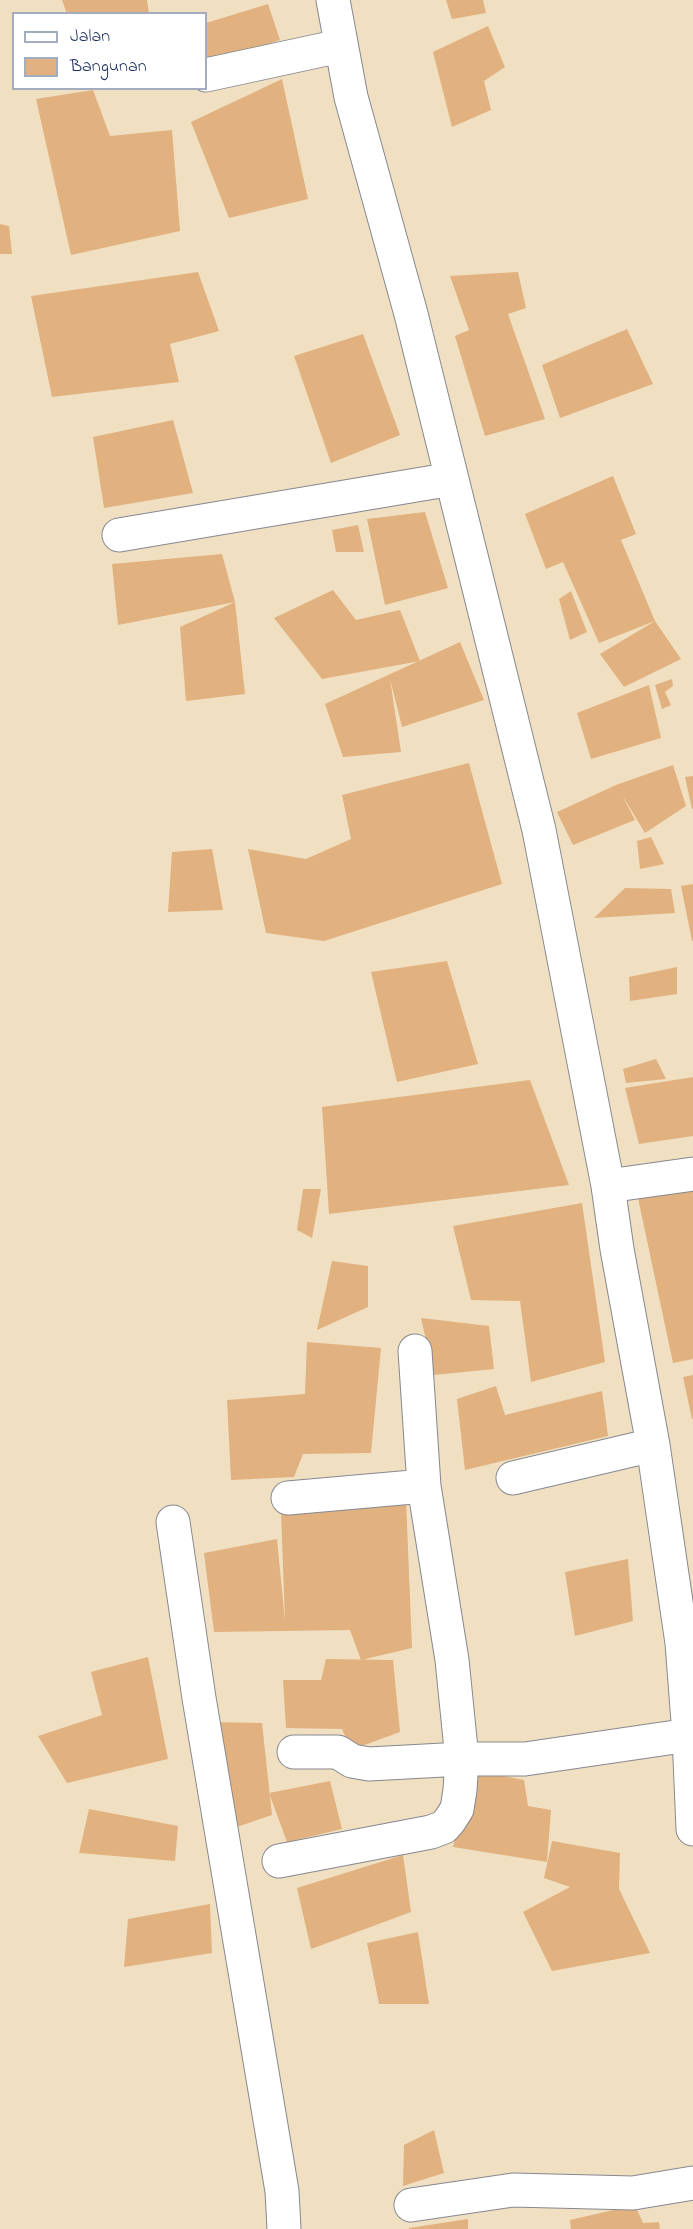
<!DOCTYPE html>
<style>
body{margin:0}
#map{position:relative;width:693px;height:2229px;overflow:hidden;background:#f0e0c1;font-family:"Indie Flower",sans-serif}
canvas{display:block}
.legend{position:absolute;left:12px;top:12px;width:195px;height:78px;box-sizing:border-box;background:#fff;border:2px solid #a4acbf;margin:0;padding:8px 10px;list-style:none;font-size:18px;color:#1b2f5e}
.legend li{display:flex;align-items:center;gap:12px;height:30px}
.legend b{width:30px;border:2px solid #a4acbf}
</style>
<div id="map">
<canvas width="693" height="2229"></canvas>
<ul class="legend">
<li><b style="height:8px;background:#fff"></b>Jalan</li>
<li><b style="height:16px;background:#e1b180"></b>Bangunan</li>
</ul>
</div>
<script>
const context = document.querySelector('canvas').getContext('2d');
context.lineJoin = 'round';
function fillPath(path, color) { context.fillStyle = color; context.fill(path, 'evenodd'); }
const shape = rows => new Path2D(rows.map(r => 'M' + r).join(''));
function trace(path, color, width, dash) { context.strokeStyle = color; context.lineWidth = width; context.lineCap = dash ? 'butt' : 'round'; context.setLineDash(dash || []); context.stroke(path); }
const building = shape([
 [62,0,147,0,149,14,67,14],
 [446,0,483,0,486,13,452,19],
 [268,4,280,40,206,65,206,23],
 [488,26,505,67,484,81,491,110,452,127,433,52],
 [282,79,308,199,229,218,191,122],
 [93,90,110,136,172,130,180,231,71,255,36,99],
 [0,224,9,226,12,254,0,254],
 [198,272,219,331,170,344,179,382,52,397,31,296],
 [518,272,526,308,508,314,545,419,485,436,455,336,469,330,450,276],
 [627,329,653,384,560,418,542,365],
 [363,334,400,435,331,463,294,356],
 [173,420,193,493,104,508,93,437],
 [613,476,636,534,621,540,655,621,681,659,624,687,600,654,655,621,599,643,563,562,546,569,525,514],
 [425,512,448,588,385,605,367,519],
 [358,525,364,552,336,552,332,530],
 [222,554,235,602,118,625,112,564],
 [333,590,356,620,400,610,420,661,322,679,274,618],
 [571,591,587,632,570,640,559,599],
 [235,602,245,694,186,701,180,627],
 [460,642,484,700,402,727,390,679,401,752,343,757,325,704],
 [672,679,673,686,665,692,671,705,662,709,655,685],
 [649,685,661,738,591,759,577,713],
 [469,763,502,884,324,941,266,933,248,849,306,859,351,839,342,795],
 [673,765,686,806,645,833,622,795,635,820,573,845,557,812,616,785],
 [693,776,693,809,692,809,685,777],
 [651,837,664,864,640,869,637,841],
 [212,849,223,910,168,912,172,852],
 [693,884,693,941,692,941,681,886],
 [625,888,671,889,675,913,594,918],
 [447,961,478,1064,397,1082,371,972],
 [677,967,677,994,630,1001,629,977],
 [656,1059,666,1079,626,1083,623,1069],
 [693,1077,693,1136,639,1144,625,1088],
 [530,1080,569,1185,329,1214,322,1107],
 [693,1187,693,1359,673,1363,638,1198],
 [303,1189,321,1189,312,1238,297,1230],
 [582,1203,605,1362,531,1382,520,1301,471,1300,453,1226],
 [332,1261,368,1266,368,1307,317,1330],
 [421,1318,489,1326,494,1369,434,1375],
 [307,1342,381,1348,371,1453,303,1454,294,1477,231,1480,227,1400,305,1394],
 [693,1375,693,1419,692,1419,683,1377],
 [496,1386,505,1415,602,1391,608,1436,465,1470,457,1399],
 [406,1499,412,1648,361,1660,350,1630,214,1632,204,1553,277,1539,285,1621,281,1512],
 [628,1559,633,1621,575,1636,565,1572],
 [148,1657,168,1759,67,1783,38,1736,102,1715,91,1672],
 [326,1659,393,1660,400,1732,351,1750,342,1729,286,1728,283,1680,321,1680],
 [211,1722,262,1723,272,1815,228,1830],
 [473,1770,524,1780,528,1806,551,1810,547,1862,453,1847],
 [330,1781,342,1829,287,1842,269,1793],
 [89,1809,178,1826,175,1861,79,1853],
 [552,1841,620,1853,619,1889,650,1953,552,1971,523,1912,570,1887,544,1878],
 [403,1855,411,1912,311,1949,297,1888],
 [210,1904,212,1953,124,1967,128,1919],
 [418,1932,429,2004,379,2004,367,1943],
 [434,2130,444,2173,403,2186,404,2145],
 [635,2205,643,2223,659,2222,660,2229,571,2229,570,2220],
 [468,2219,468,2229,409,2229,409,2228]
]);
const minor = shape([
 [333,0,351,97,411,314,539,830,608,1186,617,1249,653,1445,682,1643,689,1735,693,1829],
 [206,75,340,46],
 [119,535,452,479],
 [608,1186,693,1174],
 [415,1351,424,1486,452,1660,462,1759,525,1759,689,1735],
 [513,1478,653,1445],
 [288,1498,424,1486],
 [173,1522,199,1698,282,2191,284,2229],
 [279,1861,431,1832,444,1827,450,1820,457,1809,460,1790,462,1759,369,1764,352,1761,338,1752,294,1752],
 [411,2205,513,2190,633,2193,693,2183]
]);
fillPath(building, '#e1b180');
trace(minor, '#868890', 35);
trace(minor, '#fff', 33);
</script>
